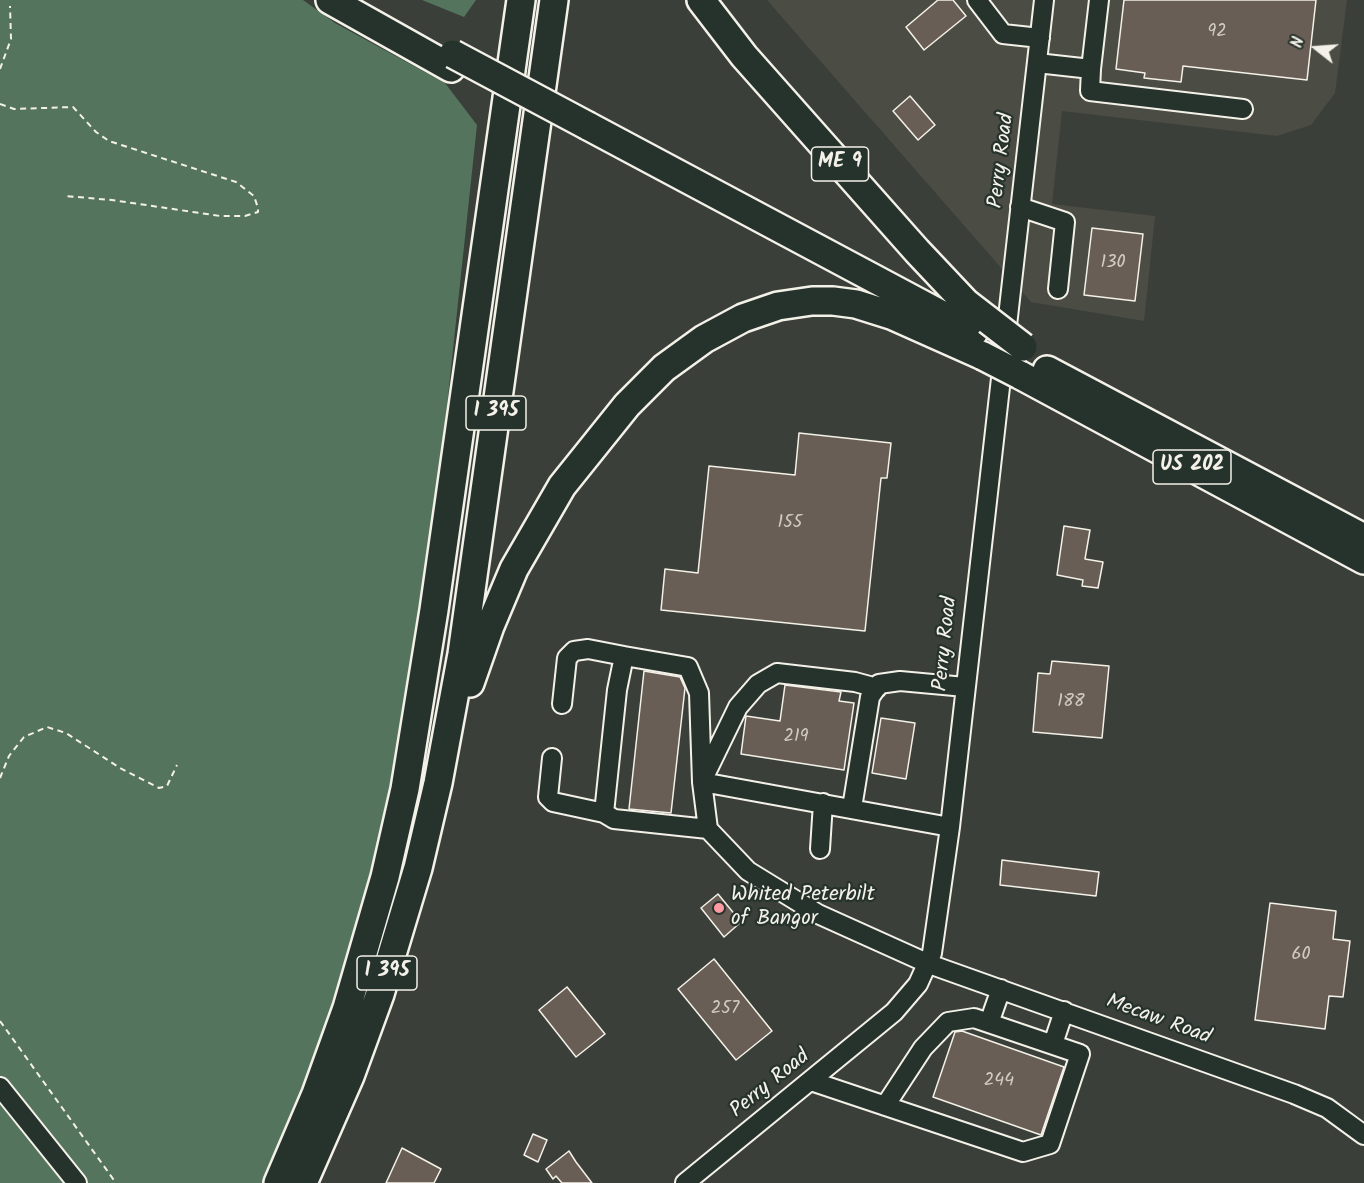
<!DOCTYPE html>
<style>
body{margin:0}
#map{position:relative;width:1364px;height:1183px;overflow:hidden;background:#3a4039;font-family:Kalam,sans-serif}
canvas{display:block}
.north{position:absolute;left:1286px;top:18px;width:60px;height:60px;-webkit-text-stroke:4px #26332d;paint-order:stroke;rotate:287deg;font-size:16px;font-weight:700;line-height:24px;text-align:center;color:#f4f1e8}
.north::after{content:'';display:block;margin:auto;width:21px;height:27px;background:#f4f1e8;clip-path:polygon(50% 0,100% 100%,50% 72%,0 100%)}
</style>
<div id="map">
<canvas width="1364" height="1183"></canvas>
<div class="north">N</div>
</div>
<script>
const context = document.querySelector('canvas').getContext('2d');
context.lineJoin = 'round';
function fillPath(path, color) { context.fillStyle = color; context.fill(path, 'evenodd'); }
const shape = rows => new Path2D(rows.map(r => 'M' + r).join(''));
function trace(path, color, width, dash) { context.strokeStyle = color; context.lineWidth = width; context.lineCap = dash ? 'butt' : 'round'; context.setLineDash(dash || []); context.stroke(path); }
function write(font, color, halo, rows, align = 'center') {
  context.font = font + ' Kalam,sans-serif'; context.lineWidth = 4.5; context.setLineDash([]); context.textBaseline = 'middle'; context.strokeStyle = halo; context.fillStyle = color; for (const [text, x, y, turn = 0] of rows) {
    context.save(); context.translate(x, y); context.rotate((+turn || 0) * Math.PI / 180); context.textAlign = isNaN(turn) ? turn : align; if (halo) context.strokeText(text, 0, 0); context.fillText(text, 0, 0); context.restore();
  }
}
const built = shape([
 [767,0,1347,0,1335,93,1311,125,1277,136,1062,111,1052,204,1155,216,1144,321,1031,302]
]);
const green = shape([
 [0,0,303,0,335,23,445,83,477,125,423,630,390,799,349,960,323,1044,285,1144,264,1183,0,1183],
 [422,0,476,0,464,17]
]);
const building = shape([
 [938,0,953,0,966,16,924,50,906,27,938,0],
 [1124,0,1316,0,1307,80,1183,66,1181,82,1144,78,1145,73,1116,69,1124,0],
 [910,96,935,125,918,140,893,111,910,96],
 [1092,228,1143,234,1135,301,1084,295,1092,228],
 [799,433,891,443,887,478,881,478,865,631,661,610,665,569,698,573,709,466,795,475,799,433],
 [1064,526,1090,530,1085,559,1103,562,1098,588,1082,586,1083,580,1057,575,1064,526],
 [1052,661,1109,666,1102,738,1033,732,1038,673,1050,674,1052,661],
 [644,671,680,677,685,688,671,813,629,809,644,671],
 [785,685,841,692,839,701,854,703,844,770,741,754,746,716,780,721,785,685],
 [881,718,915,723,906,779,872,773,881,718],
 [1002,860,1099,872,1096,896,1000,885,1002,860],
 [718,894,741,922,724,937,701,908,718,894],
 [1270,903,1336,911,1333,939,1350,941,1343,997,1329,996,1325,1029,1255,1020,1270,903],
 [714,959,772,1031,736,1060,678,989,714,959],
 [567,987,605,1034,576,1057,539,1010,567,987],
 [962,1031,1064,1067,1041,1135,933,1097,955,1032,962,1031],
 [533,1134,547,1140,538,1162,524,1155,533,1134],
 [402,1148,441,1169,434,1183,386,1183,402,1148],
 [569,1151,576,1162,592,1183,562,1183,556,1176,553,1179,546,1169,569,1151]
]);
const path = shape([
 [0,69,11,39,10,6],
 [0,104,14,109,73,107,96,132,109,141,236,182,254,196,258,208,258,212,245,216,220,216,112,200,65,196],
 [0,778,9,756,24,737,47,727,66,733,120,768,159,788,167,786,177,765],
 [0,1021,116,1183]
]);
const minor = shape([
 [977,0,1003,34,1040,38],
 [1037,63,1091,69,1099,0],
 [1091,69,1090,91,1243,109],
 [1020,207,1065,222,1058,289],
 [562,704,567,658,574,651,588,649,624,656],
 [552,758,548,797,553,802,604,813],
 [704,777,738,707,758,684,777,673,855,682,877,688],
 [702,782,699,693,688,667,624,656,617,690,604,813,614,819,708,829],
 [852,808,870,697,879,684,900,681,965,687],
 [950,827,702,782,708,829,748,871,818,914,929,964,1294,1094,1327,1108,1364,1135],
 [820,849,823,803],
 [989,1023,1001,989],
 [1053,1044,1064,1011],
 [811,1081,1023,1152,1050,1144,1080,1054,974,1018,948,1022,923,1048,885,1106],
 [0,1087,77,1183],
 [685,1183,894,1012,918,984,932,953,950,827,1044,0]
]);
const highway = shape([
 [330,0,451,68],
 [701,0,744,56,917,251,966,303,988,320],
 [588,126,974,332],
 [1047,370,1364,538],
 [1020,375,1364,560],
 [470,683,490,626,514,569,562,486,627,405,664,368,704,339,743,318,778,306,812,301,833,301,856,304,891,315,983,356],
 [278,1183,316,1094,347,1008,385,877,405,789,434,610,521,0],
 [303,1183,350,1076,380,994,418,868,438,783,462,654,554,0]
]);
const highwayBridge = shape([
 [453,54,588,126],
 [988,320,1023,347],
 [983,356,1020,375]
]);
const markers = [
 [719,908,6,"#ff9aa2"]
];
const numberNames = [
 ["92",1217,33],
 ["130",1113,264],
 ["155",790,524],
 ["188",1071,703],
 ["219",796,738],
 ["60",1301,956],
 ["257",725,1010],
 ["244",999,1082]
];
const shields = [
 [840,164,57],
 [496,413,60],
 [1192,467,78],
 [387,973,60]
];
const shieldNames = [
 ["ME 9",840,164],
 ["I 395",496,413],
 ["US 202",1192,467],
 ["I 395",387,973]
];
const streetNames = [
 ["Perry Road",1003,161,-83],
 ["Perry Road",947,644,-84],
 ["Mecaw Road",1158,1021,20],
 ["Perry Road",771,1085,-39]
];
const poiNames = [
 ["Whited Peterbilt",731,896],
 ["of Bangor",731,920]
];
fillPath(built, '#4b4c44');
fillPath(green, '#54745d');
fillPath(building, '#695e55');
trace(building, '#f4f1e8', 1.5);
trace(minor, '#f4f1e8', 22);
trace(highway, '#f4f1e8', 32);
trace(path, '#f4f1e8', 2, [6, 4.5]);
trace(minor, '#26332d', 18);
trace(highway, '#26332d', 27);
trace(highwayBridge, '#f4f1e8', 32, []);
trace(highwayBridge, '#26332d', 27);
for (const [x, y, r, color] of markers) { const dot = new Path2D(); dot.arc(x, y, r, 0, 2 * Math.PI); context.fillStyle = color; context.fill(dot); trace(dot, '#26332d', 2); }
write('18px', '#d1ccc3', null, numberNames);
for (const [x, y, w] of shields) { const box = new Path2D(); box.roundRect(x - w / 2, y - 17, w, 34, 4.5); context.fillStyle = '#26332d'; context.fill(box); trace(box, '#f4f1e8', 1.5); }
write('bold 20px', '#f4f1e8', null, shieldNames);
write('21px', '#f4f1e8', '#26332d', streetNames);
write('21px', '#f4f1e8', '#26332d', poiNames, 'left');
</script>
